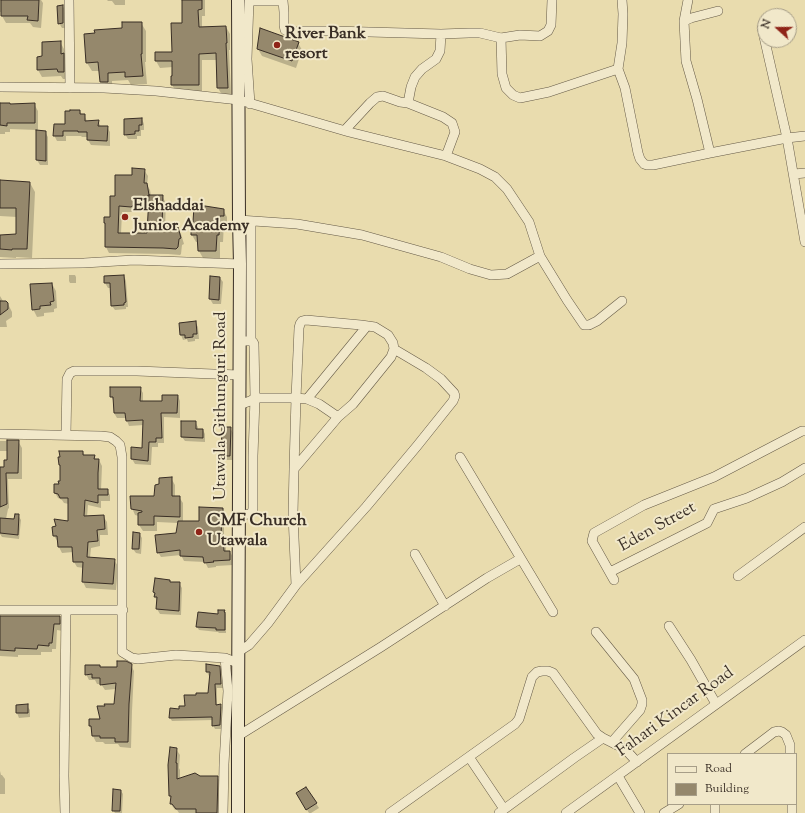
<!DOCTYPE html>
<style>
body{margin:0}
#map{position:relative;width:805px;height:813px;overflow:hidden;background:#e9dcae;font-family:"Sorts Mill Goudy",serif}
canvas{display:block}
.legend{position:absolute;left:667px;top:753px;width:130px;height:52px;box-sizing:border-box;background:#f1e8ca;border:1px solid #a79e88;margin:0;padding:5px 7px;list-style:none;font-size:12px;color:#392e25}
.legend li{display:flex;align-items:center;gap:8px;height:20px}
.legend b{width:20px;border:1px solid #a79e88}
.north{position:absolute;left:757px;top:8px;width:40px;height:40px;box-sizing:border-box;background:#f1e8ca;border:1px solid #a79e88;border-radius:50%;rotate:291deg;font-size:11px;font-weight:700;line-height:16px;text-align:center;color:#392e25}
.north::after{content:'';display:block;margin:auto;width:14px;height:18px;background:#8f2418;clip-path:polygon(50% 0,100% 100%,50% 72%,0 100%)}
</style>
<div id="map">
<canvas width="805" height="813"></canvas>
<ul class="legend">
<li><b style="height:5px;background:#f1e8ca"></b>Road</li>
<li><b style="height:11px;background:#95886c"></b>Building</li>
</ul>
<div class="north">N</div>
</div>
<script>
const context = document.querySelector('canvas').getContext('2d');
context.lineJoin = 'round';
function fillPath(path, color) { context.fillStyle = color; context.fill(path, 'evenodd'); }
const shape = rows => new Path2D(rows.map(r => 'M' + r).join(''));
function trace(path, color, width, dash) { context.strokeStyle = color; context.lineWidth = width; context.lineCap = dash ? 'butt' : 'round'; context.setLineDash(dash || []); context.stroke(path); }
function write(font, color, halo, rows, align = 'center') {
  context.font = font + ' "Sorts Mill Goudy",serif'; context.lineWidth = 4; context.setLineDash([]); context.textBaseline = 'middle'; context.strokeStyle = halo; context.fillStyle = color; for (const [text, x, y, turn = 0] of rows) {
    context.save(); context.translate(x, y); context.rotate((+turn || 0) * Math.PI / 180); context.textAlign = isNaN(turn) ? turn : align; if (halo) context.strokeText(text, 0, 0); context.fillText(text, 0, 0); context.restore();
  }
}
const shadow = shape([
 [0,0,41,0,43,3,41,28,33,27,30,23,6,23,2,16,2,12,0,12],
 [107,0,125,0,125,5,115,5,112,1,108,1],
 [183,0,205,0,205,16,202,16,202,28,226,27,230,34,230,50,229,50,231,94,222,95,218,88,217,60,202,60,202,91,176,91,172,85,173,67,160,68,156,61,156,53,173,52,183,24],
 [63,6,65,11,65,28,62,28,59,23],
 [141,23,146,31,146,62,145,62,147,84,131,85,128,80,112,81,112,90,106,90,101,82,100,71,92,71,87,63,85,35,123,29],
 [60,42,64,49,65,57,67,62,67,79,63,79,61,76,42,77,38,70,43,57],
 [298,43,302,50,296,68,262,56,258,49],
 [0,104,10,105,34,104,38,111,38,131,45,132,48,137,48,165,40,165,37,160,37,130,10,129,10,132,5,132,5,134,0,134],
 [80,111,82,115,84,115,87,121,98,121,101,127,107,127,110,132,110,146,91,145,88,140,88,137,82,137,81,136,66,136,66,141,57,141,54,135,66,125],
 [142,119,144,124,144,130,141,130,141,136,137,136,137,139,128,139,125,134],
 [144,170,148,176,147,185,150,190,151,196,162,196,166,203,165,228,178,228,181,234,184,244,182,245,181,254,180,255,168,254,167,254,109,253,106,247,110,218,116,197,133,176],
 [149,203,148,234,121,234,122,212,135,212],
 [0,181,30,183,35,192,32,258,16,257,16,258,0,257,0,236,17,235,17,217,0,216],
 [223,210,227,217,227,223,224,223,223,242,220,242,220,258,203,258,199,251,199,242,196,242,192,235],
 [69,275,75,275,76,277,76,283,70,283,69,281],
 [124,276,126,281,128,307,126,307,126,309,115,310,112,306,112,288,108,288,105,283],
 [211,277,220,278,223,282,221,304,213,304,210,299],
 [52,284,56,291,57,308,54,309,54,312,44,313,44,316,37,317,33,309],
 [0,296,3,301,8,304,12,312,12,317,6,321,7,327,0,327],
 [195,322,198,327,199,339,195,339,195,341,188,342,187,339,183,340,181,335],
 [140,388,143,393,143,402,163,402,178,396,180,401,180,418,164,417,164,443,158,443,158,447,152,447,151,465,135,464,132,459,132,449,143,449,144,425,129,426,127,421,126,418,117,418,114,413,114,402,111,396],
 [195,422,198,427,198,430,203,430,205,434,205,442,185,441,182,437],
 [230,428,233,433,232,460,225,460,222,455],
 [0,441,18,441,22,448,22,479,8,479,9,508,8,509,6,519,14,520,18,515,21,520,19,539,2,537,0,534,0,474,5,473,8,461,8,451,0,451],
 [83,452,85,456,94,456,96,460,99,460,102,466,101,490,107,490,110,495,110,501,101,501,101,508,88,505,87,517,103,516,107,522,108,535,100,535,100,546,91,548,90,558,114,560,118,566,116,590,86,588,83,582,84,568,77,567,74,562,73,552,62,553,59,547,58,542,54,536,69,522,69,504,64,503,62,500,58,498,55,493],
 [171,478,175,485,175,497,179,497,183,503,183,522,200,522,223,509,226,514,225,520,224,520,224,538,226,541,226,552,230,552,233,557,233,565,216,566,216,567,208,568,205,562,184,561,181,555,161,557,158,552,177,534,178,523,157,522,157,531,143,531,139,525,139,516,135,515,132,508,155,497],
 [139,533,142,538,141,554,136,553,133,549],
 [169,581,171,583,179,583,182,588,181,615,160,614,157,609,157,601,155,597,154,592],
 [224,611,226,614,226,633,219,633,218,632,199,630,197,627,219,615],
 [0,617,59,617,63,624,63,631,57,630,56,649,52,649,52,652,41,652,41,655,18,655,18,657,0,656],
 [131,665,134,671,132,711,131,748,120,747,118,744,105,744,103,742,96,742,93,736,92,729,90,726,90,720,101,720,115,705,116,689,105,690,101,684,97,684,95,680,89,680,86,674,100,666,101,668,118,668],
 [219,667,221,671,223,688,217,688,217,706,221,706,223,709,222,729,215,729,213,725,213,720,172,721,170,718,180,710,209,694,210,676,209,676,207,672],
 [27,706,30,710,30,717,19,718,17,713],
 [176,749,180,755,179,768,180,770,180,779,217,777,221,783,220,813,179,813,177,810,175,810,171,804,172,799,170,795],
 [0,771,1,775,2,775,5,779,5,794,0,794],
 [306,788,319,808,311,813,309,813,297,794],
 [121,791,123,794,122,813,115,813,113,810]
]);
const building = shape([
 [1,0,39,0,38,21,27,20,28,16,1,16,1,0],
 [182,0,202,0,202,9,198,10,199,27,226,26,227,43,226,43,228,88,217,88,216,53,199,54,199,85,171,85,171,76,172,76,172,61,155,61,155,52,172,52,171,23,182,23,182,0],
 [63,5,63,23,58,24,57,6,63,5],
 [122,22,142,22,142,54,141,54,143,76,125,77,125,72,108,73,108,82,100,82,98,62,86,63,84,34,95,33,94,30,122,28,122,22],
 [260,28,299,42,292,61,257,49,260,28],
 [61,41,61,54,64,53,64,72,58,72,57,69,37,70,37,57,42,56,42,42,61,41],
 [0,103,10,103,10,104,35,103,35,123,7,123,7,126,0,125,0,103],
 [70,110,80,110,80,114,85,114,85,121,99,120,98,126,108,126,107,141,87,140,87,132,78,132,78,131,63,131,63,136,53,136,54,124,65,124,65,111,70,111,70,110],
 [142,118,142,125,139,125,139,131,135,131,135,134,124,135,124,119,142,118],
 [36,130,46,131,46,161,36,160,36,130],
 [132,168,145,169,144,183,147,183,149,195,163,195,162,227,178,227,181,238,179,239,178,247,176,249,163,248,105,247,105,223,104,223,104,217,110,217,110,196,115,196,115,175,132,175,132,168],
 [149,195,147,233,118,233,119,206,131,207,149,195],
 [0,180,30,182,27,249,12,249,12,250,0,249,0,235,16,234,16,208,0,208,0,180],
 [194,206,205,206,224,209,224,216,220,216,219,235,217,235,216,251,198,251,197,235,191,235,191,222,193,222,194,206],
 [124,275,126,302,124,303,124,305,111,306,110,283,104,283,104,276,124,275],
 [210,276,220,277,219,300,209,299,210,276],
 [52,283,54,301,50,302,51,305,40,306,40,309,32,310,30,284,52,283],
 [0,301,6,301,8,303,8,309,0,315,0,301],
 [196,321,197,334,193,334,193,337,185,338,185,335,180,335,179,323,196,321],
 [110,387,141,387,140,401,162,401,162,395,178,395,177,413,161,413,162,438,156,438,156,442,149,442,148,461,131,459,131,447,142,448,143,420,126,421,125,413,114,413,113,397,110,397,110,387],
 [181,421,196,421,196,429,203,429,203,438,181,437,181,421],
 [222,427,231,427,230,456,221,456,222,427],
 [7,440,19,440,18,473,6,473,7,504,0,507,0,467,4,467,4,460,7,460,7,440],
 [59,451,83,451,83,455,95,455,94,459,99,459,98,473,98,489,108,489,108,495,98,495,98,503,85,500,84,516,104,515,105,529,97,530,98,541,88,542,87,557,115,559,113,584,82,582,83,562,73,562,72,547,58,547,57,536,53,536,52,527,56,526,54,519,68,521,68,498,60,498,58,494,54,493,54,484,59,484,58,481,60,481,60,465,59,465,58,457,60,457,59,451],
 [172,477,172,496,180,496,180,517,154,516,154,525,138,525,138,513,142,512,142,511,131,509,130,496,154,496,155,485,159,484,159,478,172,477],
 [199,507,223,508,223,516,222,516,221,535,223,535,224,551,230,551,230,560,213,561,214,562,204,563,203,557,180,556,180,550,157,553,155,535,176,533,178,521,199,521,199,507],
 [15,514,19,514,18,535,0,533,0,518,14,519,15,514],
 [133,532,140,533,139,549,132,549,133,532],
 [155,578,170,580,170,582,180,582,179,611,156,609,157,597,154,597,155,593,153,592,155,578],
 [218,610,225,610,224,612,225,612,225,630,216,630,216,628,196,627,198,612,218,614,218,610],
 [0,616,60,616,60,624,54,624,52,643,49,643,49,646,38,645,37,649,15,648,15,651,0,650,0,616],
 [117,661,126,661,132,664,129,704,128,742,115,742,115,738,100,738,100,736,92,736,91,726,89,726,89,719,100,719,97,706,105,706,104,704,114,704,116,683,100,685,100,678,92,678,92,674,85,675,85,665,100,665,100,667,117,667,117,661],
 [206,664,220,666,221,684,215,684,216,705,221,704,220,725,212,726,212,717,169,718,170,708,179,709,179,706,185,706,184,695,196,695,196,693,208,693,210,672,206,672,206,664],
 [28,704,28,713,16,713,16,705,28,704],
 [170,747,177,748,176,763,177,763,177,779,195,773,200,776,218,776,217,813,196,813,196,809,176,809,172,804,170,804,171,796,169,796,168,765,170,747],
 [306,787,317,803,306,810,296,793,306,787],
 [113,789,121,790,120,811,112,811,113,789]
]);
const street = shape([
 [69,0,70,88],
 [249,0,247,59,250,104],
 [552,0,551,25,548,31,540,36,520,35,501,38,502,74,506,88,513,95,520,98,549,92,618,69],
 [622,0,623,14,622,43,618,69,625,88,638,153,640,159,644,164,647,165,653,165,710,153,787,138,805,136],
 [688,0,684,21,686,61,697,99,710,153],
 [249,1,283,1,283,0],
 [283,1,284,12,284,25,285,30,292,33,301,31,333,31,441,34,469,33,480,33,501,38],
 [684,21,691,18,718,11],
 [762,28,787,138,805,242],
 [441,34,440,51,436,59,422,69,415,77,411,87,408,103,443,117,452,123,455,132,446,156],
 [0,87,104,88,156,91,239,100,349,132,446,156,480,169,495,177,507,189,529,222,540,256,567,300,584,325,589,325,597,321,622,301],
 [345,130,370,103,377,97,383,96,400,102,408,103],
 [794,174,805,173],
 [239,220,297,224,362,235,441,257,470,269,491,275,507,274,540,256],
 [251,221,251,341],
 [0,264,84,263,134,260,240,264],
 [307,399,367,326],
 [239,405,250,401,255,398,296,398,307,399,319,404,338,417],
 [0,434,101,436,110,437,116,441,120,445,122,457,122,652,132,658,138,659,176,655,225,658,238,663],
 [66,435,67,379,70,373,74,371,137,371,239,375],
 [460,457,553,612],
 [294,469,338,417,353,404,391,357,394,349,393,343,388,335,375,327,361,325,306,320,302,321,300,324,299,328,296,398,294,469,293,514,296,585],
 [238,515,250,514,252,512,253,509,253,456,255,398,254,344,253,342,251,341,239,341],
 [415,554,445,606],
 [610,572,707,523,714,509,747,498,782,482,805,468],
 [738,576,805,527],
 [614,580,592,541,594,533,644,505,714,477,802,431,805,431],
 [0,610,123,610],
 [669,626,691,660,716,704],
 [596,632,634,679,642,700,642,704,640,710,612,742],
 [238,652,249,645,268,623,296,585,366,507,417,446,453,401,455,396,454,393,441,379,426,368,394,349],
 [238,736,381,647,487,578,520,559],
 [745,754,774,732,779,731,782,732,786,735,790,745,790,754],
 [469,757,504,809],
 [618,776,640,813],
 [715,804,715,813],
 [65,813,64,776,66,610],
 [223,813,224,764,228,691,225,658],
 [390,813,515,724,519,719,532,677,537,672,542,671,548,671,553,673,597,734,603,738,625,749,637,762],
 [499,813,574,758,603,738],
 [566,813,805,640],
 [664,813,679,804],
 [792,813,792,804]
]);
const secondary = shape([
 [238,813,238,715,240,264,239,220,238,0]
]);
const markers = [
 [277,45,4,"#8f2418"],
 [125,217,4,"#8f2418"],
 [199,532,4,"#8f2418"]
];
const poiNames = [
 ["River Bank",285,35],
 ["resort",285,55],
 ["Elshaddai",133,207],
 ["Junior Academy",133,227],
 ["CMF Church",207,522],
 ["Utawala",207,542]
];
const streetNames = [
 ["Utawala Githunguri Road",222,406,-90],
 ["Eden Street",658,528,-29],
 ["Fahari Kincar Road",676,713,-36]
];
fillPath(shadow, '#0003');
fillPath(building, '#95886c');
trace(building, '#392e25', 1);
trace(street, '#655a47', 10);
trace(secondary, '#392e25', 14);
trace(street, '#f1e8ca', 9);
trace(secondary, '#f1e8ca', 12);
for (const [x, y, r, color] of markers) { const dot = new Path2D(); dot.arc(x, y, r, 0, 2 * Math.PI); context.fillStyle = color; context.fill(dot); trace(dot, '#f1e8ca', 1.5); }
write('bold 17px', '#392e25', '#f1e8ca', poiNames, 'left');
write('17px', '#392e25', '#f1e8ca', streetNames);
</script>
